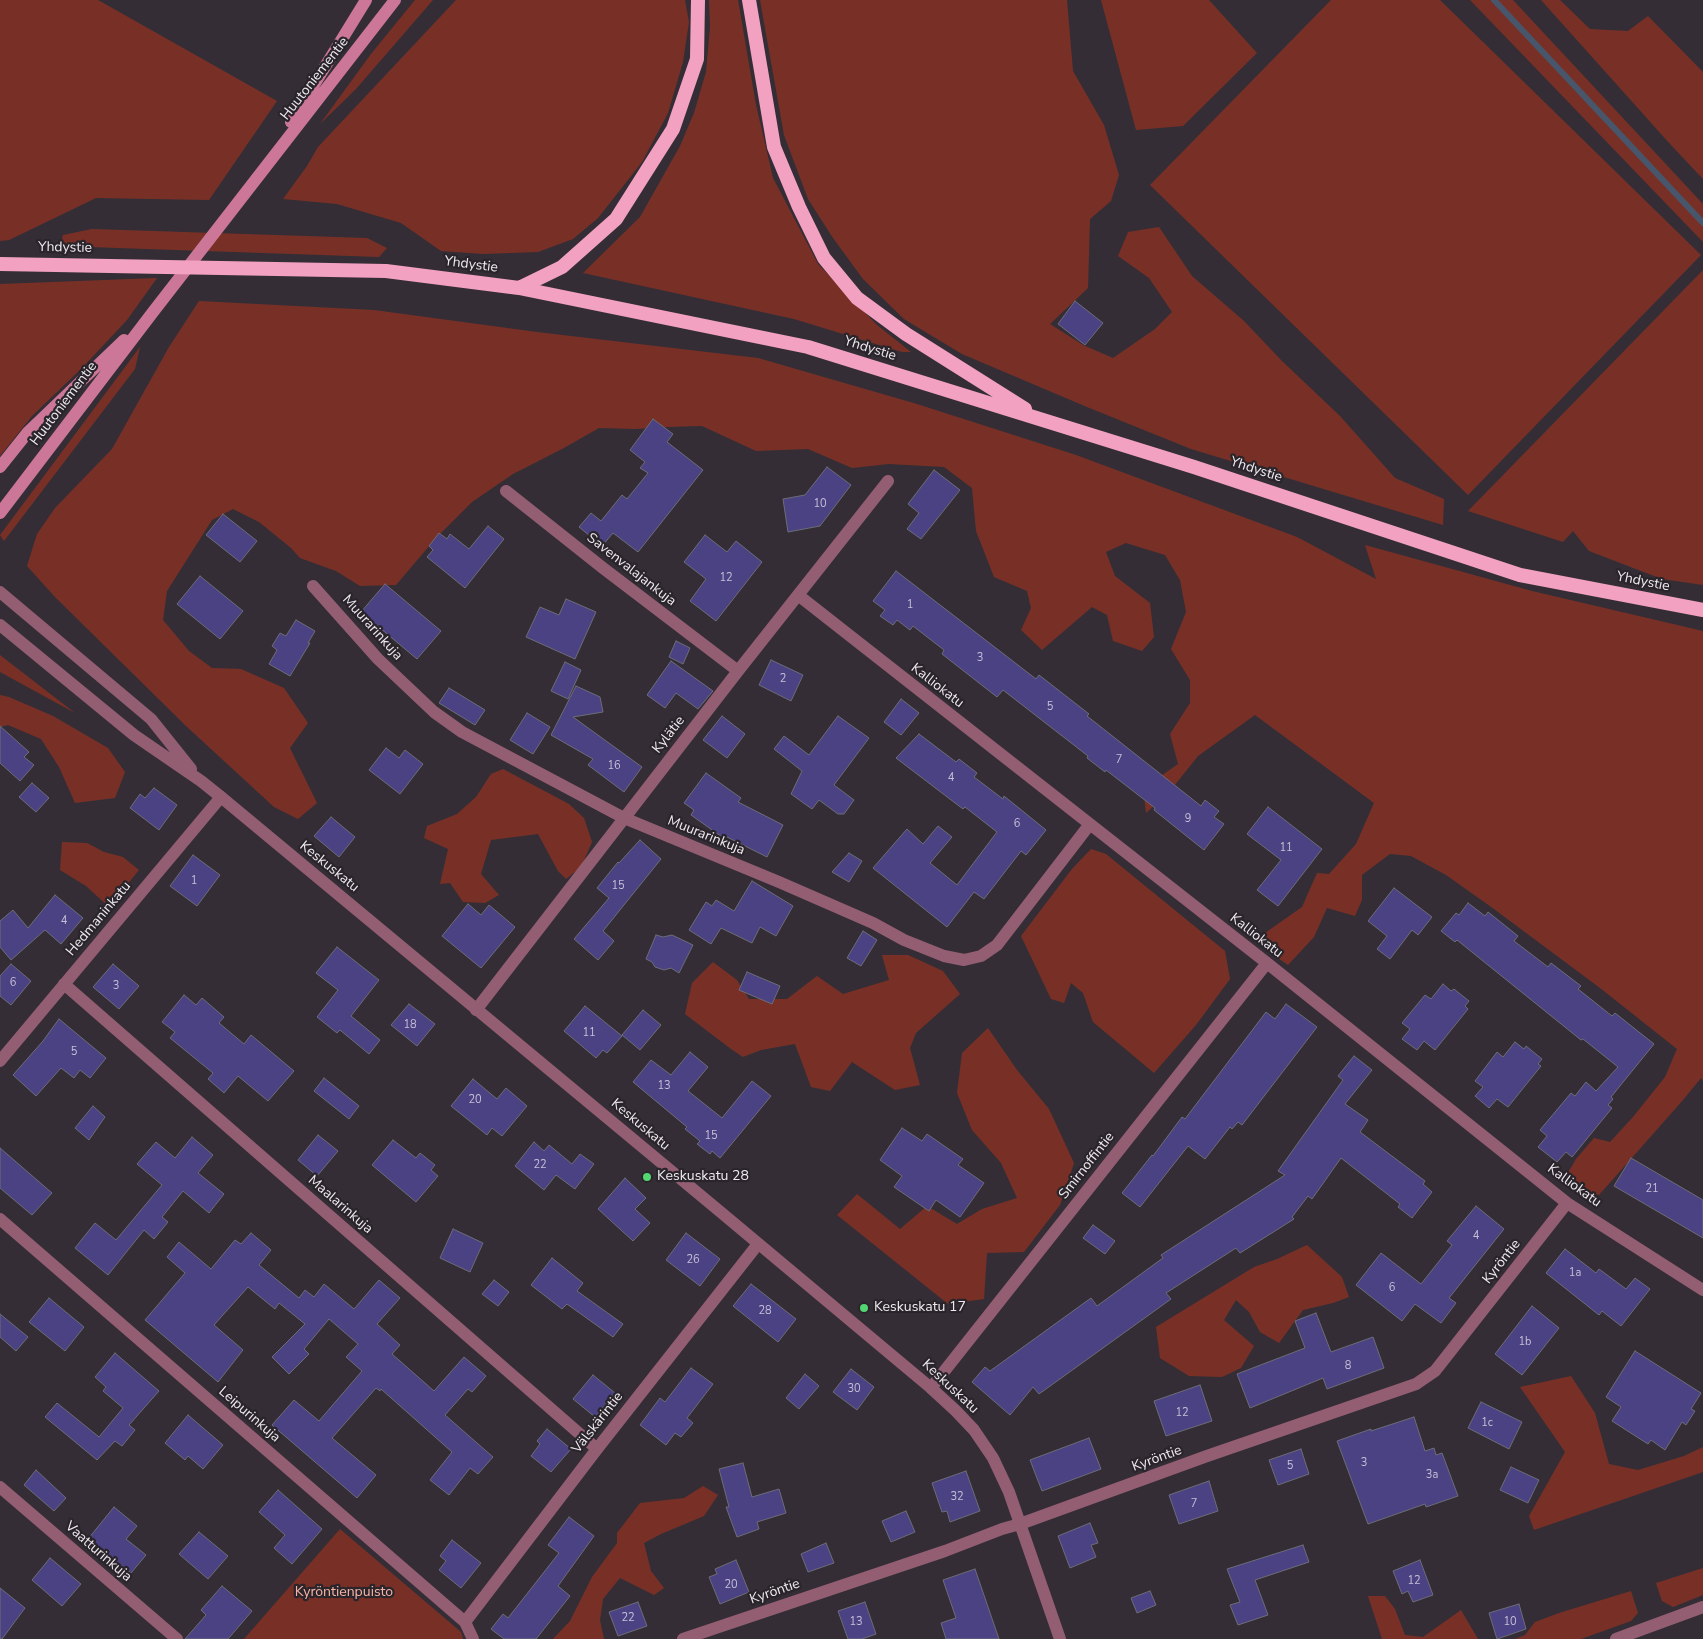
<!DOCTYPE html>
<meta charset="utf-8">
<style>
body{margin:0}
canvas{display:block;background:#342d35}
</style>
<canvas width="1703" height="1639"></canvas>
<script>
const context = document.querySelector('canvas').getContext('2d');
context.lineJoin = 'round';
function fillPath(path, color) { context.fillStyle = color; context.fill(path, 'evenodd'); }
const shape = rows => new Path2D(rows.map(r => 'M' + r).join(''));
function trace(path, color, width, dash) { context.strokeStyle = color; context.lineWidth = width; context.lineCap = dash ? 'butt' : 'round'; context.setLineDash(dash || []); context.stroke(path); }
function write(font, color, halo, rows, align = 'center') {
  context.font = font + ' "Nunito Sans",sans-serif'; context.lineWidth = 4.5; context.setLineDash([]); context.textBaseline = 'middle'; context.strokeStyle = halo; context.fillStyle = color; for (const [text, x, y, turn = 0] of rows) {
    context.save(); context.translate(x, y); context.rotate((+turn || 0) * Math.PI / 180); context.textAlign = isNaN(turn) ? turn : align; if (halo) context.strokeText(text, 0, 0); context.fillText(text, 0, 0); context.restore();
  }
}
const green = shape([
 [0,0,98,0,277,101,209,200,96,198,9,240,0,241],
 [415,0,433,0,356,89,320,124,371,54],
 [456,0,685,0,689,22,683,62,668,113,642,162,598,218,573,239,538,252,483,254,441,251,401,223,337,204,283,199,307,166,318,147],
 [709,0,738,0,756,105,773,178,818,264,877,325,911,352,902,352,794,319,583,273,640,217,680,146,694,113,706,72,710,27],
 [760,0,1067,0,1073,71,1104,125,1119,175,1111,201,1090,219,1088,288,1050,324,1083,345,1113,358,1155,329,1172,312,1149,278,1118,256,1128,232,1159,227,1192,276,1244,321,1282,361,1340,416,1395,478,1444,499,1443,525,1191,449,1087,407,962,354,904,319,863,279,833,238,808,199,784,135],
 [1101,0,1209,0,1257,53,1183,126,1136,130],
 [1331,0,1440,0,1701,255,1468,495,1150,185],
 [1470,0,1513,0,1703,204,1703,242],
 [1541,0,1560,0,1590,29,1628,31,1648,16,1703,72,1703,179,1670,144],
 [92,229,367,238,387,248,379,257,60,246,63,235],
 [1703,270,1703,585,1662,579,1589,551,1573,531,1563,542,1468,511],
 [157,278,127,320,82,368,32,416,0,456,0,284],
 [199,301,374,310,537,332,758,358,917,404,1076,455,1297,537,1376,579,1365,545,1532,591,1703,631,1703,1081,1701,1078,1683,1100,1599,1195,1582,1191,1565,1183,1566,1176,1576,1159,1594,1138,1610,1142,1633,1117,1665,1077,1677,1049,1600,988,1494,909,1446,875,1411,856,1390,854,1362,875,1362,900,1355,916,1327,908,1314,937,1288,965,1263,948,1265,933,1302,907,1317,873,1329,874,1356,844,1374,803,1255,715,1198,756,1170,791,1146,813,1144,795,1161,776,1178,764,1170,734,1190,703,1190,680,1171,649,1186,612,1180,580,1165,555,1126,543,1106,552,1115,576,1150,603,1154,637,1142,651,1113,641,1107,615,1092,607,1042,650,1021,630,1031,608,1027,591,994,577,976,531,972,488,944,467,889,464,852,468,808,449,756,451,702,426,667,427,635,429,599,428,562,449,513,474,472,502,436,538,396,585,360,586,336,571,300,558,291,548,259,522,233,509,212,520,167,591,163,620,189,651,212,668,241,669,284,688,308,723,290,748,317,803,298,819,274,807,186,726,55,597,27,566,37,534,55,508,112,449,169,347],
 [140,347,135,369,4,541,0,535],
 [0,655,75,713,0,672],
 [0,695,9,697,53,716,108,748,125,772,115,798,75,803,59,767,41,739,8,725,0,727],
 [503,769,569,804,584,818,592,842,581,867,566,879,558,871,538,834,491,840,481,874,499,895,485,903,463,902,450,883,440,884,448,849,424,838,427,826,457,814,476,797,491,774],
 [62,842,87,843,104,852,123,857,139,870,109,907,86,886,60,870],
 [1091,849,1106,854,1225,951,1230,979,1196,1025,1154,1073,1093,1022,1083,993,1071,983,1064,1003,1051,999,1021,936,1072,869],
 [882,955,908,955,943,971,960,994,916,1033,910,1048,920,1085,895,1090,852,1062,830,1091,811,1087,795,1044,761,1050,743,1057,731,1049,685,1014,692,983,713,962,737,980,749,999,787,999,817,976,843,994,889,980],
 [988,1028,1017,1070,1049,1109,1074,1163,1060,1205,1024,1252,987,1253,984,1299,948,1304,837,1215,857,1194,900,1229,927,1206,957,1224,982,1209,1017,1198,1001,1163,972,1130,957,1093,962,1053],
 [1307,1245,1342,1277,1349,1297,1333,1303,1303,1310,1279,1343,1260,1332,1249,1312,1236,1300,1224,1320,1254,1346,1241,1368,1222,1377,1189,1376,1160,1358,1156,1327,1254,1267,1277,1259],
 [1571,1376,1595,1413,1609,1464,1638,1470,1684,1456,1703,1447,1703,1472,1534,1530,1529,1516,1565,1452,1520,1387],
 [703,1486,718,1495,704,1516,661,1534,644,1543,651,1571,664,1588,654,1595,620,1578,603,1599,600,1620,604,1639,553,1639,570,1621,592,1577,617,1543,617,1533,640,1503,684,1498],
 [340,1529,461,1632,463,1639,244,1639],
 [1703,1568,1703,1595,1673,1607,1662,1601,1656,1583],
 [1631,1591,1638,1613,1631,1621,1581,1639,1515,1639,1525,1635,1535,1622,1559,1613],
 [1368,1596,1385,1596,1395,1609,1405,1635,1423,1637,1461,1610,1478,1639,1382,1639]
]);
const stream = shape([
 [1494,0,1703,223]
]);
const building = shape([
 [1075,301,1103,323,1085,345,1058,324,1075,301],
 [653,419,673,434,667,442,703,470,638,552,613,533,602,546,579,527,591,513,601,521,622,495,627,499,648,473,640,468,645,462,630,450,653,419],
 [827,467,851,485,820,526,788,532,783,499,805,495,827,467],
 [934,470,960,490,921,539,907,529,919,513,908,504,934,470],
 [223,514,257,541,240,562,206,535,223,514],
 [488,526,504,539,465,588,427,557,433,550,429,546,439,533,447,539,450,534,469,549,488,526],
 [705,535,727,552,736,541,762,562,716,621,690,601,706,579,684,562,705,535],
 [896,571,1036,679,1039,675,1089,714,1087,716,1201,806,1205,800,1219,811,1214,817,1224,824,1204,850,1154,810,1155,808,1106,770,1105,772,1087,758,1088,756,1003,690,997,697,942,654,944,650,913,626,910,630,897,620,893,625,880,616,885,610,873,601,896,571],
 [200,576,243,611,220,639,177,604,200,576],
 [385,584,441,631,417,659,361,612,385,584],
 [566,599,596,612,575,659,526,637,540,607,559,615,566,599],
 [296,620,315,631,308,643,310,643,290,676,269,664,277,650,272,646,280,633,286,636,296,620],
 [676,641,690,648,683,664,669,657,676,641],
 [771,660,803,675,791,701,759,685,771,660],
 [671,661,713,691,698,709,676,693,665,708,647,695,671,661],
 [565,662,581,670,568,699,551,691,565,662],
 [576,686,600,697,603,712,573,717,642,767,624,792,588,765,593,759,551,735,576,686],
 [449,688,485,710,475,725,439,703,449,688],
 [901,699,919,713,901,735,884,722,901,699],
 [527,713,550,727,533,754,510,740,527,713],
 [722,716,745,734,727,758,703,740,722,716],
 [838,716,869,738,834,785,854,800,844,814,838,814,819,800,812,809,791,794,802,771,774,749,784,736,809,755,838,716],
 [0,726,29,752,24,757,34,765,20,781,0,763,0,726],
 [919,734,956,762,959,759,977,773,974,777,1003,799,1004,796,1046,830,1026,855,1021,851,984,899,974,892,947,927,873,868,907,829,923,844,938,826,952,837,930,863,957,885,997,832,965,807,963,809,896,758,919,734],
 [386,748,399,758,405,750,423,764,400,794,369,770,386,748],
 [706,773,741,798,738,802,783,825,767,857,723,835,722,837,691,815,694,810,684,803,706,773],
 [32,783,49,798,36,812,19,797,32,783],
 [154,788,177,805,159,830,130,808,140,794,145,798,154,788],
 [1268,807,1322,849,1278,906,1257,890,1281,860,1247,834,1268,807],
 [331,817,355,837,339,857,314,836,331,817],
 [640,840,661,859,603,931,614,941,598,960,574,939,609,898,597,888,618,862,619,863,640,840],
 [849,853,862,861,849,882,832,872,849,853],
 [193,855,220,875,197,906,170,886,193,855],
 [752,881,793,906,776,936,760,927,752,943,721,928,711,944,689,930,706,902,712,906,716,900,734,911,752,881],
 [1394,888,1432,917,1418,935,1412,930,1390,959,1377,949,1387,936,1368,921,1394,888],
 [55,895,83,918,61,944,45,930,11,960,0,947,0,921,13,910,28,928,55,895],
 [1468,903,1485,916,1488,912,1518,936,1514,941,1548,967,1551,963,1581,986,1578,989,1612,1016,1615,1013,1654,1044,1611,1097,1613,1099,1608,1105,1612,1108,1572,1157,1566,1152,1557,1162,1538,1147,1547,1136,1540,1130,1571,1093,1575,1096,1586,1082,1596,1091,1618,1067,1583,1039,1581,1040,1457,940,1455,942,1441,931,1456,913,1459,915,1468,903],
 [468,904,481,915,489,905,515,927,481,968,442,936,468,904],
 [863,931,877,940,861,966,847,958,863,931],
 [656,935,663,937,672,935,693,945,679,973,671,968,664,970,655,967,652,962,646,959,656,935],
 [337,947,379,980,351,1016,380,1040,369,1054,340,1030,337,1033,317,1017,338,990,316,973,337,947],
 [11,964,31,981,11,1005,0,996,0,976,11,964],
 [113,964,139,986,119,1009,93,987,113,964],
 [747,972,780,986,772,1004,739,990,747,972],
 [1443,984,1451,991,1454,989,1469,1001,1465,1006,1468,1009,1435,1050,1424,1041,1417,1050,1402,1039,1410,1029,1402,1023,1425,995,1431,999,1443,984],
 [184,995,196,1005,202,998,224,1017,219,1023,244,1044,251,1035,294,1071,268,1101,238,1076,224,1093,208,1079,213,1073,170,1038,175,1032,162,1022,184,995],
 [409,1004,435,1024,417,1046,391,1025,409,1004],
 [1286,1004,1317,1027,1242,1125,1238,1122,1232,1129,1230,1127,1205,1159,1188,1146,1140,1207,1122,1193,1152,1155,1153,1156,1182,1117,1185,1119,1266,1012,1275,1019,1286,1004],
 [585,1006,622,1036,607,1053,603,1050,596,1058,564,1031,585,1006],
 [643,1010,661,1025,640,1050,622,1035,643,1010],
 [59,1019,106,1058,90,1078,80,1070,74,1078,61,1068,36,1096,13,1075,43,1041,59,1019],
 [1515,1042,1524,1049,1526,1046,1542,1059,1538,1064,1541,1066,1508,1107,1497,1099,1489,1108,1475,1096,1483,1087,1475,1081,1497,1052,1503,1057,1515,1042],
 [690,1052,708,1067,688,1091,722,1118,752,1081,771,1096,720,1158,712,1151,710,1154,697,1144,700,1141,685,1129,687,1127,633,1082,651,1060,671,1075,690,1052],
 [1354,1056,1372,1070,1345,1104,1368,1120,1360,1132,1425,1181,1423,1184,1432,1192,1412,1218,1398,1207,1400,1204,1341,1158,1312,1199,1308,1196,1292,1217,1294,1219,1240,1253,1236,1248,1166,1293,1171,1299,1039,1394,1033,1387,1010,1415,972,1382,985,1367,990,1371,1091,1298,1097,1306,1163,1258,1161,1255,1285,1175,1278,1171,1343,1080,1338,1076,1354,1056],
 [324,1078,359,1106,349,1119,314,1091,324,1078],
 [473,1079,497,1099,506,1088,527,1106,502,1136,492,1128,487,1135,451,1106,473,1079],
 [93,1106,105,1117,89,1140,75,1128,93,1106],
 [902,1128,922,1141,927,1134,963,1159,958,1165,984,1183,960,1217,936,1200,929,1211,894,1187,902,1176,880,1160,902,1128],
 [318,1135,338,1151,317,1176,298,1160,318,1135],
 [192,1137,213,1155,198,1173,224,1194,209,1213,183,1191,162,1217,168,1222,154,1239,144,1230,108,1275,75,1248,95,1223,116,1240,162,1185,137,1164,156,1142,175,1158,192,1137],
 [393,1140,416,1158,420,1153,435,1165,431,1170,438,1176,416,1202,372,1165,393,1140],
 [534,1142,544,1151,549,1145,572,1164,580,1154,594,1164,575,1189,556,1175,544,1190,515,1166,534,1142],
 [0,1148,52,1193,32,1215,0,1188,0,1148],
 [1631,1158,1703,1200,1703,1238,1614,1186,1631,1158],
 [625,1178,646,1198,635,1209,650,1223,633,1241,598,1209,625,1178],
 [1476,1206,1504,1229,1449,1298,1456,1303,1441,1323,1415,1304,1402,1321,1356,1285,1381,1253,1421,1284,1452,1245,1447,1241,1476,1206],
 [1093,1225,1115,1241,1105,1254,1083,1238,1093,1225],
 [453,1229,483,1243,470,1272,440,1258,453,1229],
 [251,1233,271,1250,259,1265,299,1298,305,1290,314,1297,324,1284,354,1309,379,1280,400,1298,377,1324,400,1345,392,1354,434,1391,464,1357,486,1376,472,1392,468,1389,445,1415,493,1457,478,1474,470,1468,449,1495,430,1480,452,1452,381,1389,380,1391,376,1388,332,1438,376,1475,357,1498,272,1425,294,1400,319,1421,362,1371,346,1357,358,1344,329,1319,304,1349,309,1354,289,1374,272,1357,305,1324,279,1303,275,1309,248,1287,214,1325,243,1350,218,1382,145,1320,185,1273,167,1257,179,1242,211,1269,235,1240,241,1244,251,1233],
 [686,1233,720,1259,700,1286,666,1260,686,1233],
 [1565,1249,1596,1273,1599,1269,1626,1289,1635,1278,1650,1289,1621,1326,1602,1311,1599,1315,1546,1273,1565,1249],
 [552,1258,583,1283,577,1291,623,1324,613,1337,567,1304,562,1309,531,1285,552,1258],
 [494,1280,509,1292,498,1306,482,1294,494,1280],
 [751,1284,796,1319,778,1342,733,1306,751,1284],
 [49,1298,84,1327,65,1351,29,1322,49,1298],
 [1532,1306,1559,1328,1522,1375,1495,1354,1532,1306],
 [1316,1313,1331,1352,1373,1337,1384,1368,1327,1389,1323,1378,1250,1408,1237,1374,1305,1348,1295,1321,1316,1313],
 [0,1314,28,1337,16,1351,0,1337,0,1314],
 [1635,1351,1701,1393,1691,1409,1695,1411,1686,1425,1682,1422,1665,1450,1651,1440,1648,1444,1612,1421,1621,1407,1606,1397,1635,1351],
 [115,1353,159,1391,129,1425,135,1430,122,1446,115,1441,97,1460,45,1417,57,1403,99,1437,123,1408,103,1391,106,1387,95,1377,115,1353],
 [691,1368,713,1384,687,1418,693,1423,681,1437,675,1433,666,1445,640,1425,660,1398,665,1402,691,1368],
 [851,1369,874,1387,857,1410,833,1392,851,1369],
 [805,1374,819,1386,799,1409,786,1398,805,1374],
 [593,1375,615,1393,595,1417,573,1399,593,1375],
 [1200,1385,1212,1421,1166,1436,1154,1401,1200,1385],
 [1481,1402,1522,1422,1509,1449,1468,1428,1481,1402],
 [188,1415,223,1445,203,1469,188,1456,185,1460,165,1443,188,1415],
 [1414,1417,1425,1451,1434,1448,1436,1455,1442,1453,1458,1496,1426,1507,1425,1504,1368,1524,1337,1441,1371,1429,1371,1431,1414,1417],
 [547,1429,571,1449,551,1472,531,1456,540,1444,537,1441,547,1429],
 [1089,1438,1101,1469,1042,1491,1030,1460,1089,1438],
 [1301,1449,1309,1474,1278,1485,1269,1460,1301,1449],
 [743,1463,752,1497,779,1489,786,1513,757,1522,759,1529,737,1537,726,1507,729,1507,719,1469,743,1463],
 [1511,1467,1539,1480,1528,1503,1500,1490,1511,1467],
 [36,1470,66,1498,54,1511,24,1485,36,1470],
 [966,1471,980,1511,950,1522,947,1511,942,1512,932,1483,966,1471],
 [1209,1481,1218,1511,1179,1524,1169,1495,1209,1481],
 [278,1490,322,1529,292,1564,274,1548,285,1535,259,1512,278,1490],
 [114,1507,137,1526,126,1539,146,1555,131,1573,88,1539,114,1507],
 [906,1511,915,1532,891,1542,882,1521,906,1511],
 [569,1517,594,1536,558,1586,570,1596,536,1639,504,1639,491,1629,503,1614,508,1618,559,1553,548,1545,569,1517],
 [1090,1523,1098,1543,1091,1545,1096,1557,1070,1568,1058,1536,1090,1523],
 [199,1532,228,1556,208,1579,179,1554,199,1532],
 [452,1540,481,1563,461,1588,439,1570,446,1561,440,1556,452,1540],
 [826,1543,834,1563,808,1572,801,1554,826,1543],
 [1303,1545,1309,1562,1255,1580,1268,1615,1238,1625,1230,1605,1240,1602,1227,1569,1303,1545],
 [50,1558,81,1584,62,1606,32,1580,50,1558],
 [736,1560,749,1592,720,1604,709,1577,717,1574,715,1569,736,1560],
 [1420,1560,1433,1595,1413,1602,1408,1591,1402,1594,1393,1571,1420,1560],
 [975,1569,999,1639,946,1639,941,1623,956,1618,943,1580,975,1569],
 [222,1586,252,1611,228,1639,185,1639,206,1615,201,1610,222,1586],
 [0,1588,25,1608,2,1639,0,1639,0,1588],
 [1150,1591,1156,1605,1137,1613,1131,1598,1150,1591],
 [638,1602,647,1626,618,1636,609,1612,638,1602],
 [865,1602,876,1634,862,1639,848,1639,838,1611,865,1602],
 [1519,1604,1526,1629,1497,1639,1489,1613,1519,1604]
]);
const minor = shape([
 [506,491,603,568,738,671],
 [313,586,378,659,434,712,462,732,624,818,779,882,873,923,904,940,944,956,964,960,981,956,997,945,1090,824],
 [798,595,1267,963,1567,1203,1703,1290],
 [64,984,597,1449],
 [476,1010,738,671,888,481],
 [0,1061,221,797],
 [0,1219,465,1622,473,1639],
 [931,1388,1267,963],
 [0,1487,177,1639],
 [465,1622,597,1449,758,1244],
 [683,1639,945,1551,1002,1529,1020,1524,1207,1456,1416,1384,1435,1371,1567,1203]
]);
const tertiary = shape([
 [0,592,151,719,191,769],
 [0,625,134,735,201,781,221,797,717,1209,931,1388,956,1411,974,1430,993,1458,1009,1492,1060,1639],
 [1616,1639,1703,1607]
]);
const secondary = shape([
 [291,122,366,0],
 [0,467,28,432,124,340],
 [0,513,153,312,395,0]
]);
const trunk = shape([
 [749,0,774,147,799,207,824,258,857,298,906,334,1025,409],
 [0,264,386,271,519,288,808,347,1194,467,1520,575,1703,610],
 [519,288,562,267,616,219,673,129,697,59,698,0]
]);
const markers = [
 [647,1177,5,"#53d672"],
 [864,1308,5,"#53d672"]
];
const numberNames = [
 ["10",820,504],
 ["12",726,578],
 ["1",910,605],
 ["3",980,658],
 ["2",783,679],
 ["5",1050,707],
 ["7",1119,760],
 ["16",614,766],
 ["4",951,778],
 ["9",1188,819],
 ["6",1017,824],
 ["11",1286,848],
 ["1",194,881],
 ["15",618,886],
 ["4",64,921],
 ["6",13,983],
 ["3",116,986],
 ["18",410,1025],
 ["11",589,1033],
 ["5",74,1052],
 ["13",664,1086],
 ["20",475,1100],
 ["15",711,1136],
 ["22",540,1165],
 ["21",1652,1189],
 ["4",1476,1236],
 ["26",693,1260],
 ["1a",1575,1273],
 ["6",1392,1288],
 ["28",765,1311],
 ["1b",1525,1342],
 ["8",1348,1366],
 ["30",854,1389],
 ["12",1182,1413],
 ["1c",1487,1423],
 ["3",1364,1463],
 ["5",1290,1466],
 ["3a",1432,1475],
 ["32",957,1497],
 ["7",1194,1504],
 ["12",1414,1581],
 ["20",731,1585],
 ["22",628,1618],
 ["13",856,1622],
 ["10",1510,1622]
];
const streetNames = [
 ["Huutoniementie",315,79,-52],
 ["Yhdystie",65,248,1],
 ["Yhdystie",471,265,7],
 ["Yhdystie",870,349,17],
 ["Huutoniementie",64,404,-53],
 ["Yhdystie",1256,470,18],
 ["Savenvalajankuja",631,570,38],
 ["Yhdystie",1643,582,11],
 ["Muurarinkuja",372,628,48],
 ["Kalliokatu",937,686,38],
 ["Kylätie",669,735,-52],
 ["Muurarinkuja",706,836,22],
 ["Keskuskatu",329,867,39],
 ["Hedmaninkatu",99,919,-50],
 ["Kalliokatu",1256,936,38],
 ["Keskuskatu",640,1125,40],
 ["Smirnoffintie",1087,1166,-52],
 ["Kalliokatu",1574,1186,36],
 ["Maalarinkuja",340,1205,41],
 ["Kyröntie",1502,1262,-52],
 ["Keskuskatu",950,1387,43],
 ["Leipurinkuja",249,1415,41],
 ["Välskärintie",598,1423,-52],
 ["Kyröntie",1157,1459,-20],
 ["Vaatturinkuja",98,1552,41],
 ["Kyröntie",775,1592,-19]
];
const poiNames = [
 ["Keskuskatu 28",657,1177],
 ["Keskuskatu 17",874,1308]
];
const parkNames = [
 ["Kyröntienpuisto",344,1593]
];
fillPath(green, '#783026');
trace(stream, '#48566b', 6);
fillPath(building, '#4b4284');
trace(building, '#6d6c77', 1);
trace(minor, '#945e72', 12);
trace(tertiary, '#945e72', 12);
trace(secondary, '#cc7798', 12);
trace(trunk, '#f3a1c0', 14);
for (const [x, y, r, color] of markers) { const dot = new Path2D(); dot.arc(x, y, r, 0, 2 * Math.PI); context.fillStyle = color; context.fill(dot); trace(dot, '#2a242b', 2); }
write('11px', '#c6c0d5', null, numberNames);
write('14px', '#efeaf0', '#2a242b', streetNames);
write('14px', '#efeaf0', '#2a242b', poiNames, 'left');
write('14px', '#f8b4a7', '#2a242b', parkNames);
</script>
